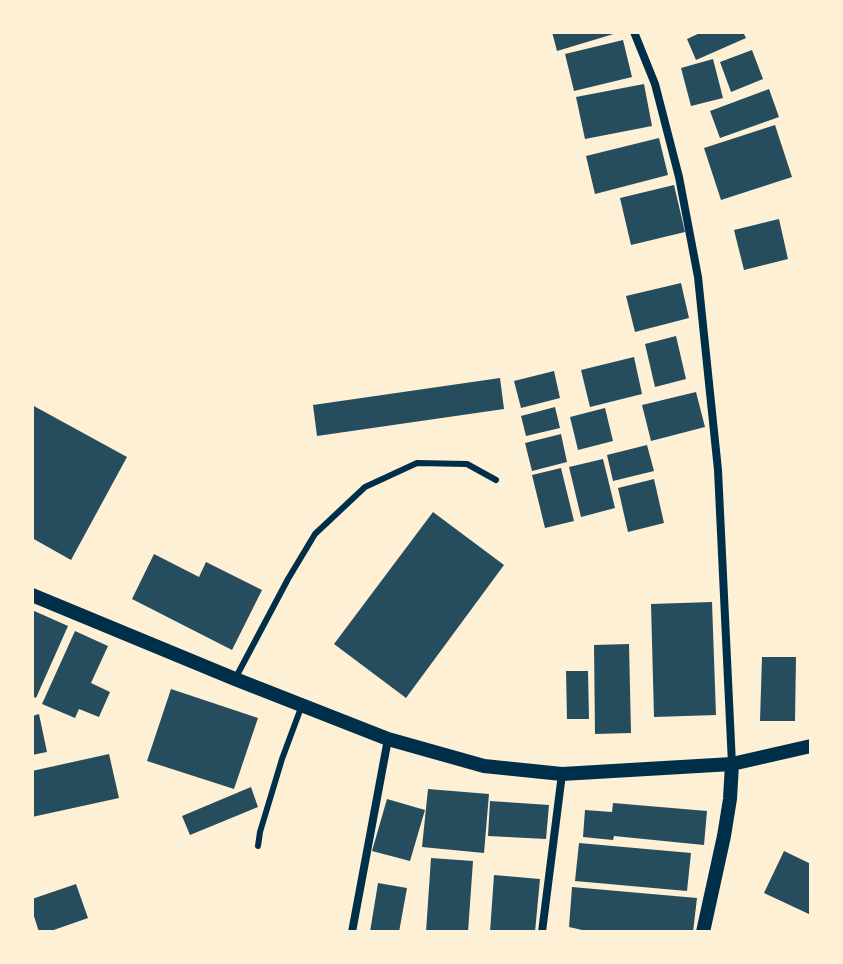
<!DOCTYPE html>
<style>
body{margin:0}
#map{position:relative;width:843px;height:964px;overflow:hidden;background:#fdf0d5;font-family:"Open Sans",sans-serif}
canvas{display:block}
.frame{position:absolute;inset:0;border:34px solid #fdf0d5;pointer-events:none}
</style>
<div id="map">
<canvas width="843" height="964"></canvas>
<div class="frame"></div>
</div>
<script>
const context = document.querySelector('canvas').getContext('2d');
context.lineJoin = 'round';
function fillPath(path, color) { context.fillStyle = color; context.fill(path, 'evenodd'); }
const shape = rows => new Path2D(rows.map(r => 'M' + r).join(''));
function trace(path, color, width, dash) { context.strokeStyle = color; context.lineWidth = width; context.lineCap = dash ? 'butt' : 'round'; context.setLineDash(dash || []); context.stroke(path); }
const building = shape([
 [552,32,617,32,617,33,557,51],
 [702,32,743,32,746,38,696,60,687,39],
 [623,40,632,77,574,91,565,54],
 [752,50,763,79,731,92,720,62],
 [713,59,723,98,691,106,681,68],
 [644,84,652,126,585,139,576,97],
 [769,89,779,117,720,138,710,111],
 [775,125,792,177,721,200,704,148],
 [659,138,668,175,595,194,586,156],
 [674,185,685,232,631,245,620,198],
 [779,219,788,259,744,270,734,230],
 [681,283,689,318,635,332,626,296],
 [676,336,686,379,655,387,645,344],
 [634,357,642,394,590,407,581,370],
 [554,371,560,398,521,408,514,381],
 [500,378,504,409,317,436,313,405],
 [696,392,705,427,651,441,642,405],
 [32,405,127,457,71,560,32,538],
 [555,407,560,428,526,436,521,416],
 [605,408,613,441,578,450,570,417],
 [561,434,567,462,532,471,525,443],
 [647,445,654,471,613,481,607,455],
 [603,459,615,508,581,517,569,467],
 [561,468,574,521,545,528,532,475],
 [654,479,664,523,628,532,618,488],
 [433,512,504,565,406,698,334,644],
 [154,554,199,577,206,562,262,590,232,650,132,599],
 [712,602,716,715,654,717,651,604],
 [32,610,68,626,36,698,32,696],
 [75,631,108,646,91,683,110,692,99,717,79,709,75,718,42,704],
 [629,644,631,733,595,734,594,645],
 [762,657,796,657,795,721,760,721],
 [566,671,588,671,589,719,567,719],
 [171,689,258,718,234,789,147,761],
 [39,714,47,752,32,755,32,716],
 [109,754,119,798,32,817,32,771],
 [251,787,258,807,190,835,182,816],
 [428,789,489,794,484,853,422,847],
 [387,799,425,810,410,861,372,851],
 [490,801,549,805,546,839,488,836],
 [613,803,707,811,704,845,614,836,613,840,583,837,585,810,612,812],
 [579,843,691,853,687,891,575,881],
 [784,851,811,864,811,915,764,893],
 [431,858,473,861,468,932,426,932],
 [494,875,540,879,535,932,490,932],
 [378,883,407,888,399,932,370,932],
 [76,884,88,918,48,932,39,932,32,910,32,899],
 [572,887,697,898,693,932,591,932,569,927]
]);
const service = shape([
 [235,679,288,579,315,534,365,487,417,463,467,464,496,480],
 [258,846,260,832,282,759,302,705]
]);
const minor = shape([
 [634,32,655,84,679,177,698,277,718,470,732,764],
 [352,932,388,739],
 [542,932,562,774]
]);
const tertiary = shape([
 [32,595,235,679,388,739,484,766,562,774,732,764,811,746],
 [703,932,724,836,730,799,732,764]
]);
fillPath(building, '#264d5e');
trace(service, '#003049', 6);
trace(minor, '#003049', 8);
trace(tertiary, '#003049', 14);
</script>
